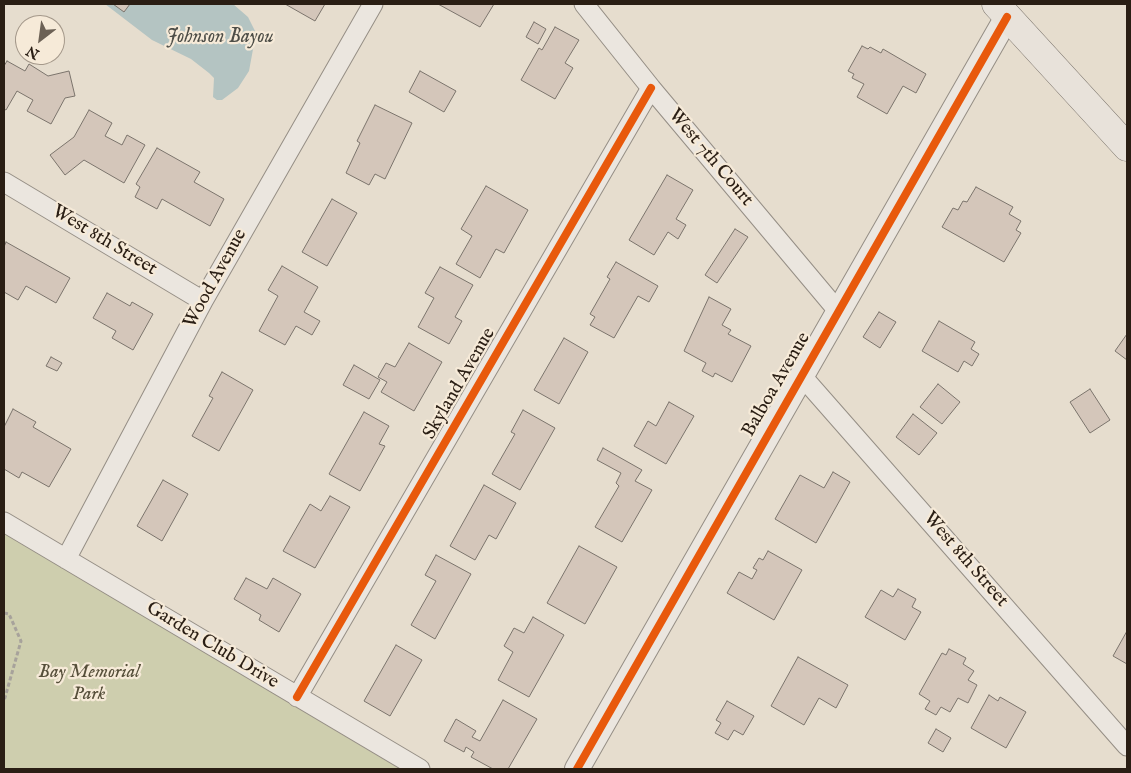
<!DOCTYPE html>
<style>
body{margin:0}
#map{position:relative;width:1131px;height:773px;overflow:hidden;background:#e6ddce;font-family:"IM FELL English",serif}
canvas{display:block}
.frame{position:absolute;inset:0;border:5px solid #2a1e14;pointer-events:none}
.north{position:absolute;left:15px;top:15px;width:50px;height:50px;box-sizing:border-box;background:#f6ead8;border:1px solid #a4988a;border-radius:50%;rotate:210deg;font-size:14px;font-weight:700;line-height:20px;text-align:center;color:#2a1e14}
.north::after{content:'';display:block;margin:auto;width:18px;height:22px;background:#6c6155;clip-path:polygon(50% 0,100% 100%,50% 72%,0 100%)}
</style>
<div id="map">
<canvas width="1131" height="773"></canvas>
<div class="frame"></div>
<div class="north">N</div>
</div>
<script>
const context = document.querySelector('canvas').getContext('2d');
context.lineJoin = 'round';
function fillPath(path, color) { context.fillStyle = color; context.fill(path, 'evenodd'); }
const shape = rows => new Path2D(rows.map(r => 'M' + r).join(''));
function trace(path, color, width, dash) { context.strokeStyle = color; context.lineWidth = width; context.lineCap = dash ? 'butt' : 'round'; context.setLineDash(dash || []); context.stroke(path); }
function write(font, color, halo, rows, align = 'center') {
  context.font = font + ' "IM FELL English",serif'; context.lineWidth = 4.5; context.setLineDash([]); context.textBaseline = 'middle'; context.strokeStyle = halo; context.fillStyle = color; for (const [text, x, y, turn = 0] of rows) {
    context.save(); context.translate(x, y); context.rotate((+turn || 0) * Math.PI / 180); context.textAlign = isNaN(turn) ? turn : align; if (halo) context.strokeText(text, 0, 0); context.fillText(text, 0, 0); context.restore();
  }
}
const green = shape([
 [4,533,400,769,4,769]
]);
const water = shape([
 [105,4,233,4,248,17,256,33,249,71,238,88,222,100,217,100,213,97,214,78,209,73,191,59,152,40]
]);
const building = shape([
 [113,4,130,4,124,12,113,4],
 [285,4,325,4,315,21,285,4],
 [438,4,494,4,480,27,438,4],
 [534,22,546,29,538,44,526,37,534,22],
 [555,27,579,40,565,63,573,68,555,99,521,80,539,48,542,50,555,27],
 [862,46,868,49,870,47,881,53,883,49,926,74,916,93,903,86,887,114,857,97,864,84,852,78,854,74,848,71,862,46],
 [7,61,25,71,29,64,48,76,69,71,75,96,65,98,51,124,27,111,33,100,17,91,6,110,4,109,4,66,7,61],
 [420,71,456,91,444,112,409,92,420,71],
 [375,105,412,123,385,179,375,174,369,185,346,173,360,143,357,141,375,105],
 [89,110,112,123,105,136,122,145,127,135,145,145,124,183,84,160,65,175,50,155,74,137,89,110],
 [157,148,200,172,194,182,224,199,210,226,162,199,157,209,135,197,140,187,136,184,157,148],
 [667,175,693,190,676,219,686,225,678,239,668,232,654,255,629,240,667,175],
 [486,186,528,210,504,253,496,249,480,278,456,264,472,236,461,229,486,186],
 [976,187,1013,207,1009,214,1021,221,1016,230,1021,233,1004,262,942,227,953,208,958,210,963,201,967,202,976,187],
 [332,199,357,213,327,266,302,252,332,199],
 [735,229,748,237,717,283,705,275,735,229],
 [6,242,70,278,56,303,26,286,18,300,4,292,4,247,6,242],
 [616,262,658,286,649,302,638,296,614,338,590,325,595,317,590,314,610,279,607,277,616,262],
 [282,266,318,287,304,312,320,321,312,335,296,326,285,345,259,331,278,296,268,290,282,266],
 [440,267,473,285,455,317,462,321,449,344,418,327,434,298,425,293,440,267],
 [107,293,130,306,132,302,153,314,133,350,112,338,116,331,93,318,107,293],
 [709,297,731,309,722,325,731,330,728,334,751,346,732,382,715,373,713,377,702,371,706,363,684,351,709,297],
 [879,312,896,322,880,348,863,337,879,312],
 [939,321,975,342,971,349,979,354,972,366,964,361,958,372,922,351,939,321],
 [1127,334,1127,360,1115,351,1127,334],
 [564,338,588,352,559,404,534,390,564,338],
 [409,343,442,362,414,411,381,392,387,382,378,377,386,363,395,367,409,343],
 [51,357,62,363,57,371,46,366,51,357],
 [354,365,380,380,369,399,343,385,354,365],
 [222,372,253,390,219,451,192,436,213,398,209,396,222,372],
 [938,384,960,402,942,424,920,407,938,384],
 [1090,389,1110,420,1090,433,1070,402,1090,389],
 [669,402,694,416,666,464,634,446,648,421,656,426,669,402],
 [13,409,36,422,33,427,71,449,49,487,22,472,19,478,4,469,4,427,13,409],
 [523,410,555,428,520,490,492,474,515,434,511,432,523,410],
 [364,412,389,426,379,444,385,446,360,491,329,474,364,412],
 [913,414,937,433,919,455,896,437,913,414],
 [603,448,642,470,635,481,652,490,622,542,595,527,619,486,616,483,621,473,597,460,603,448],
 [833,472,850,482,816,543,775,519,800,475,824,488,833,472],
 [163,480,188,494,162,541,137,526,163,480],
 [484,485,516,503,496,539,489,535,475,560,450,546,484,485],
 [330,496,350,507,315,568,283,551,310,504,321,511,330,496],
 [579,546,617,567,585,624,547,603,579,546],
 [768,551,802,570,774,620,727,593,739,572,752,579,757,570,753,568,759,558,763,560,768,551],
 [436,555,471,574,435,639,411,625,436,581,425,575,436,555],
 [246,578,267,589,273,578,301,594,279,632,259,620,261,615,234,599,246,578],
 [898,589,916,599,912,607,921,612,905,640,865,617,881,590,893,597,898,589],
 [533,617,564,635,529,697,498,680,513,652,504,646,514,628,524,633,533,617],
 [1127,631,1127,664,1113,656,1127,631],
 [396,645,422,660,390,716,364,701,396,645],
 [949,649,966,658,963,664,974,671,968,680,977,685,968,703,958,698,950,712,941,707,936,715,925,709,930,701,919,694,942,653,946,655,949,649],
 [798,657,848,685,836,708,819,698,804,725,771,706,798,657],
 [989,695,998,701,1000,697,1026,712,1006,748,971,728,989,695],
 [503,700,537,719,508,769,493,769,471,757,474,752,466,747,464,752,444,741,456,719,476,731,472,737,480,741,503,700],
 [727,701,754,716,743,735,734,730,728,740,715,733,721,723,716,720,727,701],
 [936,729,951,738,943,752,928,743,936,729]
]);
const path = shape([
 [4,613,9,614,21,641,4,701]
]);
const minor = shape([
 [584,4,651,88,838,311],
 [4,182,203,301],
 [801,375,1127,746],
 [4,522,420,769],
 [66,559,203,301,373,4],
 [297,697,651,88]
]);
const tertiary = shape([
 [577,769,1007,17]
]);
const primary = shape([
 [996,4,1127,147]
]);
const cycleway = shape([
 [297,697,651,88],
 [577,769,1007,17]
]);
const streetNames = [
 ["West 7th Court",710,158,50],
 ["West 8th Street",104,241,31],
 ["Wood Avenue",216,279,-61],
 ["Skyland Avenue",460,384,-60],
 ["Balboa Avenue",777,385,-60],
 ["West 8th Street",965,560,49],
 ["Garden Club Drive",212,646,31]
];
const parkNames = [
 ["Bay Memorial",89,673],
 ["Park",89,695]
];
const waterNames = [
 ["Johnson Bayou",220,38]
];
fillPath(green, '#ceceae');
fillPath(water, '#b4c4c2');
fillPath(building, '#d4c6ba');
trace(building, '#7b746c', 1);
trace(minor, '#958e85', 21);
trace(tertiary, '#958e85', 26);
trace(primary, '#7b746c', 29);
trace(path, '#a7a29b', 3, [4, 2.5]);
trace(minor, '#ebe6df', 19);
trace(tertiary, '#ebe6df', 24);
trace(primary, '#e8e2da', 28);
trace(cycleway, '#e8590c', 8);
write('19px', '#2a1e14', '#f6ead8', streetNames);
write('italic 19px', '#564f3a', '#f6ead8', parkNames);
write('italic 20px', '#4d4d47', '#f6ead8', waterNames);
</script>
